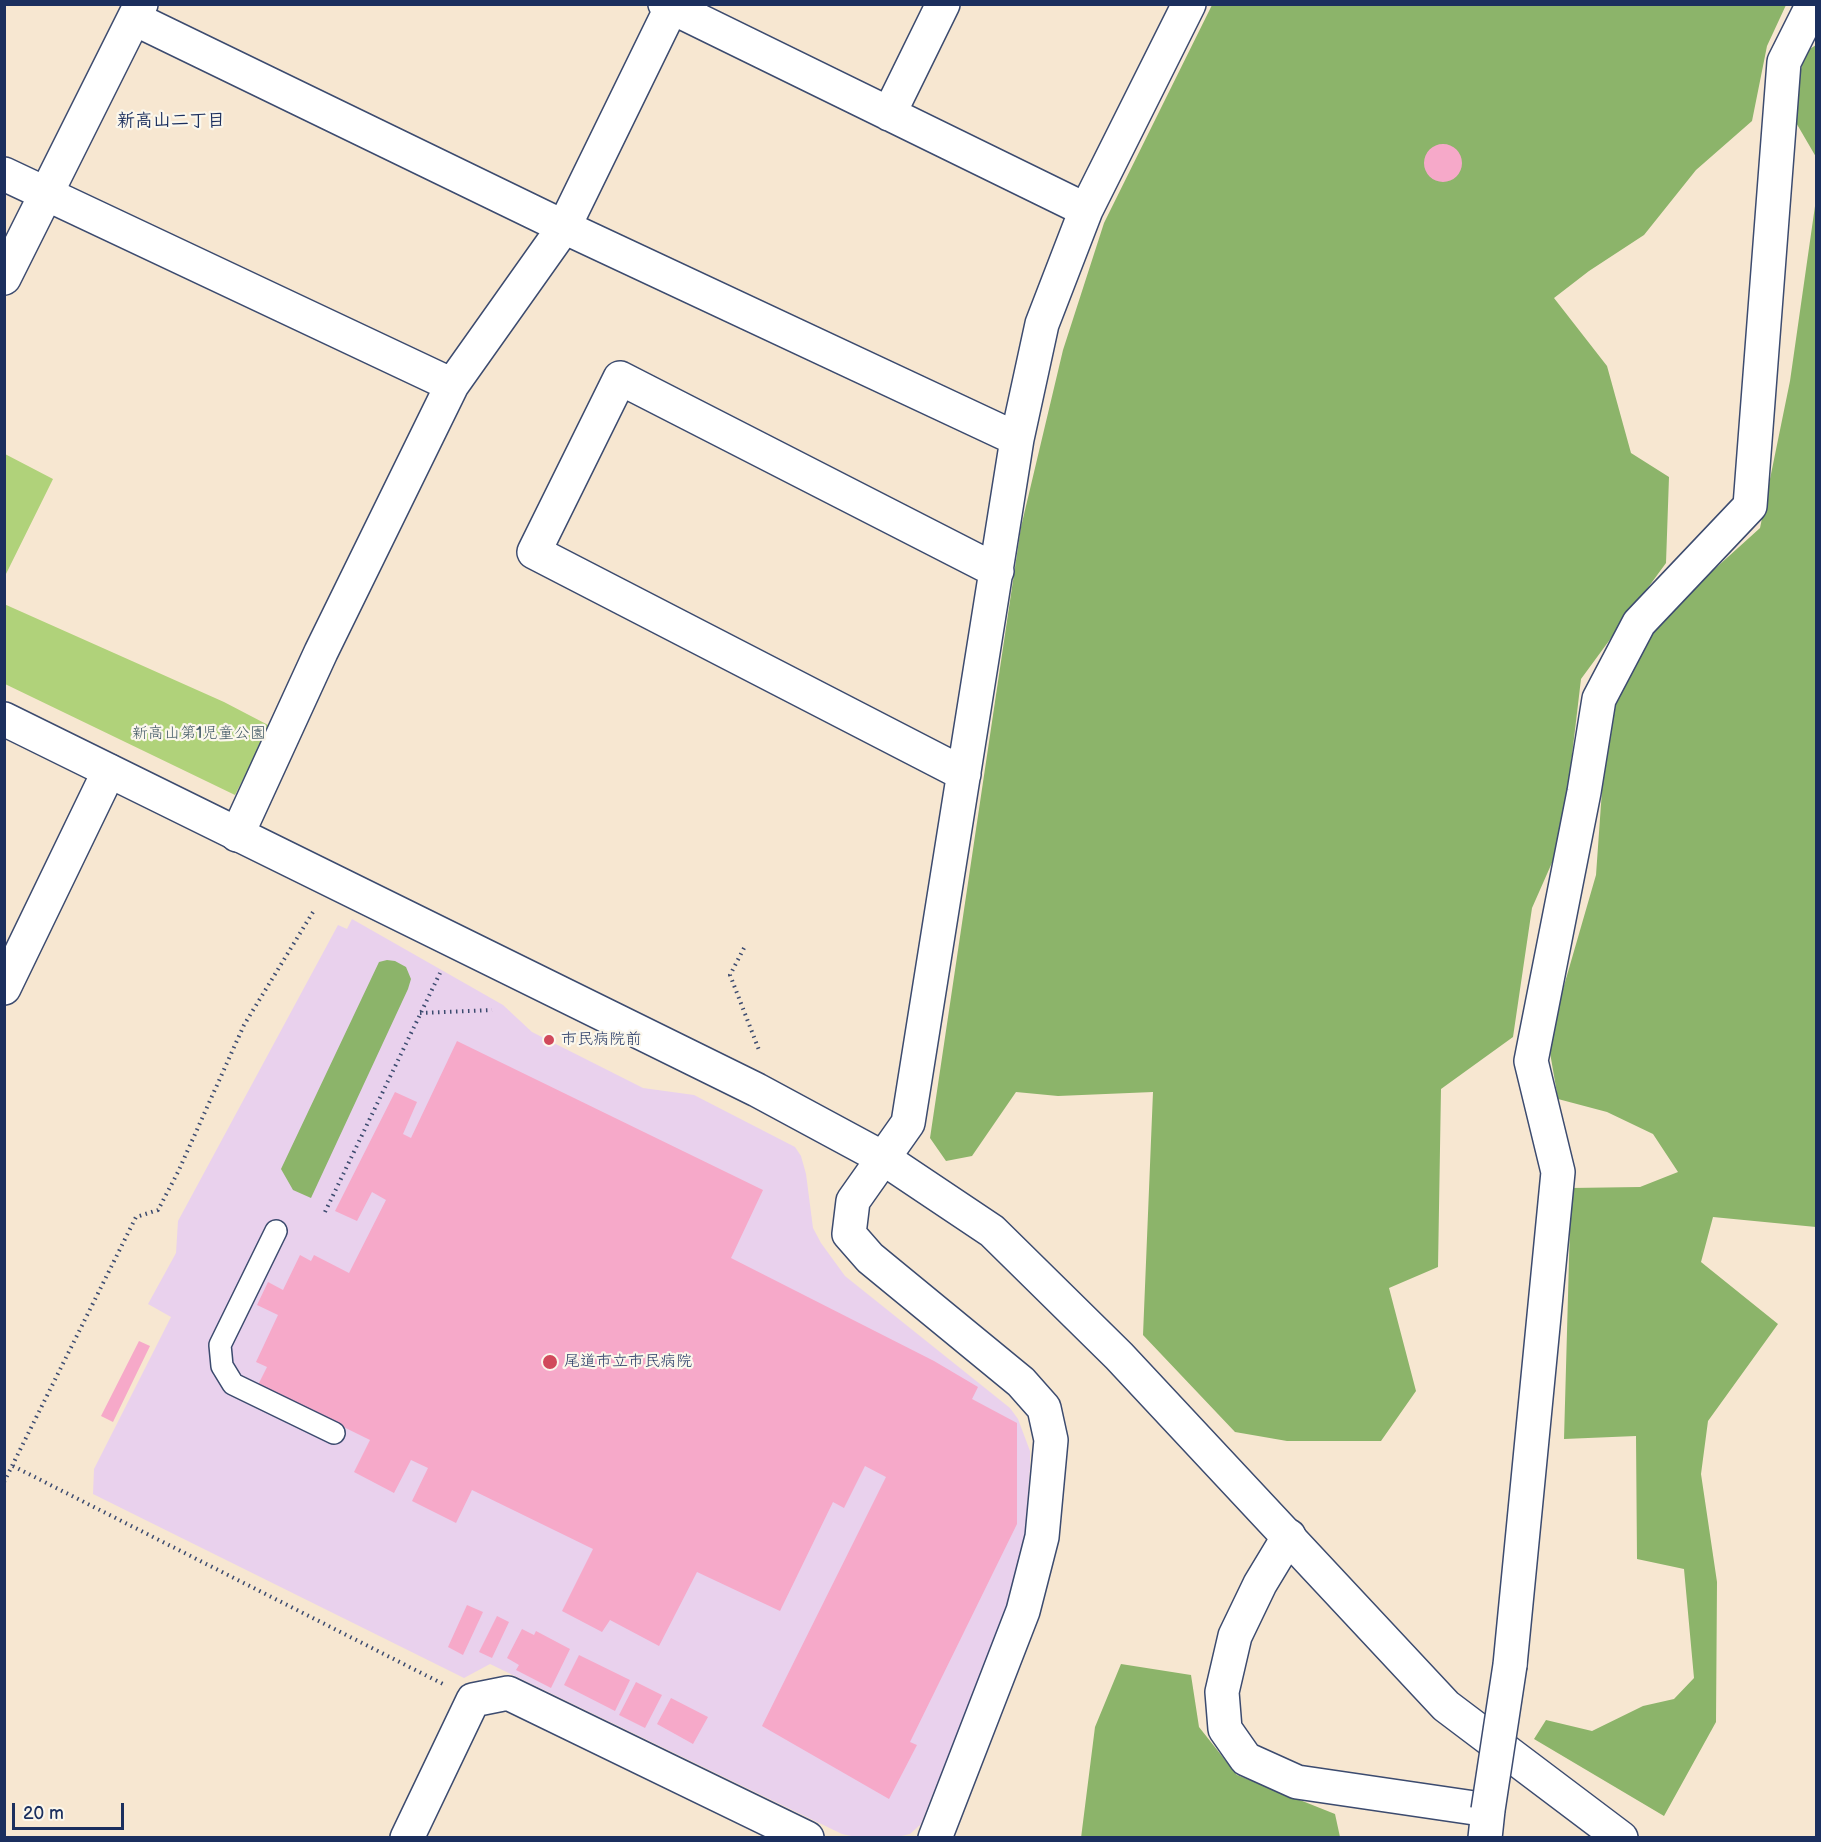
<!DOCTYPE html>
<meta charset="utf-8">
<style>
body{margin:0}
#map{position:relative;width:1821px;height:1842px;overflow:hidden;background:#f7e7d1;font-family:"Balsamiq Sans",sans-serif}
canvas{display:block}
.frame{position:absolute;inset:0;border:6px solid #1b2f5e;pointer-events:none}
.scale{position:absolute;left:12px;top:1803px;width:112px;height:27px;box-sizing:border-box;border:3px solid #1b2f5e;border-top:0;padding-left:8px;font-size:18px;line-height:21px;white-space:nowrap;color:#1b2f5e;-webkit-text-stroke:4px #fbf7ec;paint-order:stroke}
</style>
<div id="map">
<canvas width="1821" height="1842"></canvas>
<div class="frame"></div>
<div class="scale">20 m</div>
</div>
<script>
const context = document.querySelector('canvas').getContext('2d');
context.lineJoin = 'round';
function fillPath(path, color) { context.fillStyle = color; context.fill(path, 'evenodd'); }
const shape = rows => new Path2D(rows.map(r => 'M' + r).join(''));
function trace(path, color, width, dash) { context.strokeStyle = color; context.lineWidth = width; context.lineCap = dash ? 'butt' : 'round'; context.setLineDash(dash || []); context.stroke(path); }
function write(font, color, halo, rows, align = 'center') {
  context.font = font + ' "Balsamiq Sans","Klee One",sans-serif'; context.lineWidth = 4.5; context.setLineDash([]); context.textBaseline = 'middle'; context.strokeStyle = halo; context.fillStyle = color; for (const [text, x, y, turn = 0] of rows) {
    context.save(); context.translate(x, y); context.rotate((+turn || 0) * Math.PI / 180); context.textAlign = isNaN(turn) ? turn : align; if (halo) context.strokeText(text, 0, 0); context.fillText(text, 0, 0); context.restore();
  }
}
const built = shape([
 [352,919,503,1005,532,1032,643,1088,694,1095,795,1147,801,1156,806,1174,813,1228,821,1243,845,1276,1010,1408,1018,1419,1030,1451,1030,1468,1025,1533,1006,1610,921,1824,910,1834,897,1837,856,1837,842,1834,490,1664,464,1678,93,1494,94,1469,171,1317,148,1304,176,1253,178,1221,338,925,347,929]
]);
const green = shape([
 [5,454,53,479,5,576],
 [4,604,224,702,270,726,235,795,5,684]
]);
const forest = shape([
 [1212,5,1786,5,1767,46,1752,121,1696,170,1644,235,1589,271,1554,298,1607,366,1631,453,1669,477,1666,563,1581,679,1562,840,1532,908,1513,1037,1441,1089,1438,1267,1389,1288,1416,1391,1381,1441,1287,1441,1235,1432,1143,1335,1153,1092,1058,1096,1016,1092,972,1156,946,1161,930,1138,1021,527,1063,350,1104,223],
 [1816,45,1816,157,1791,114,1805,52],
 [1816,199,1816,1227,1713,1217,1701,1262,1778,1324,1708,1421,1701,1474,1717,1582,1716,1722,1664,1816,1534,1739,1546,1720,1592,1731,1643,1706,1674,1699,1694,1678,1684,1569,1637,1559,1636,1436,1564,1439,1571,1188,1640,1187,1678,1172,1653,1134,1607,1112,1558,1099,1548,1041,1596,875,1603,776,1618,687,1655,623,1760,528,1790,381],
 [387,960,395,961,406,967,411,979,408,989,311,1198,293,1190,281,1169,379,962],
 [1121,1664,1191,1675,1199,1727,1237,1775,1335,1814,1340,1837,1081,1838,1095,1727]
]);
const building = shape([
 '1424 163a19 19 0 1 1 38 0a19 19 0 1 1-38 0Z',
 [457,1041,763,1190,731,1258,934,1361,978,1387,972,1399,1017,1423,1017,1524,910,1742,917,1745,889,1799,762,1726,886,1477,865,1466,844,1508,833,1502,780,1611,697,1572,659,1646,610,1620,602,1632,562,1611,593,1549,472,1490,456,1523,412,1501,428,1468,411,1460,394,1493,354,1472,370,1440,258,1385,267,1367,256,1362,278,1315,257,1305,268,1282,283,1290,300,1255,311,1261,314,1255,349,1273,386,1200,372,1192,357,1221,335,1211,395,1092,417,1102,403,1134,411,1138],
 [139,1341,150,1346,113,1422,101,1416],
 [467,1605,483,1612,463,1655,448,1647],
 [497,1616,509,1622,492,1658,479,1652],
 [522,1629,534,1635,536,1631,570,1649,551,1688,516,1670,519,1665,507,1658],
 [579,1655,630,1680,615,1711,564,1685],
 [636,1682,662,1695,645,1728,619,1715],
 [671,1698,708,1717,693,1744,657,1724]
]);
const path = shape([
 [744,948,730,975,759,1050],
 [420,1013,492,1010],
 [325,1212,440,973],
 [13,1466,443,1684],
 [4,1482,136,1217,158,1210,178,1172,244,1025,313,912]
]);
const service = shape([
 [276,1231,220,1345,222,1366,233,1384,334,1433]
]);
const minor = shape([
 [665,4,1086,210],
 [135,19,564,227,1017,439],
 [889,114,943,4],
 [4,174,452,385],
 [964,774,534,552,620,378,997,571],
 [237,835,321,652,452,385,564,227,673,4],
 [4,988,109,771],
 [1289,1536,1260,1584,1235,1636,1222,1692,1225,1729,1246,1759,1297,1782,1488,1810,1485,1838],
 [1510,1665,1558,1172,1531,1061,1584,792,1599,699,1639,623,1750,506,1784,62,1813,4],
 [407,1838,473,1700,508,1693,807,1838],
 [935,1838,1023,1611,1042,1537,1051,1440,1044,1408,1021,1382,870,1258,849,1234,853,1201,908,1123,1017,439,1042,324,1086,210,1189,4]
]);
const tertiary = shape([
 [4,278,141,4],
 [4,719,757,1090,883,1158,992,1231,1119,1356,1446,1706,1621,1838]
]);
const minorBridge = shape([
 [1488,1810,1510,1665]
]);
const markers = [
 [549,1040,6,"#d1495b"],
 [550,1362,8,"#d1495b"]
];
const parkNames = [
 ["新高山第1児童公園",199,734]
];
const poiNames = [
 ["市民病院前",561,1040],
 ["尾道市立市民病院",564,1362]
];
const neighbourhoodNames = [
 ["新高山二丁目",171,121]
];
fillPath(built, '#e9d1ed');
fillPath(green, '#b0d27a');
fillPath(forest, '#8cb46a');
fillPath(building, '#f6a9c9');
trace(service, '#3c4b6f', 24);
trace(minor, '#3c4b6f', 36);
trace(tertiary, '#3c4b6f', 36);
trace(path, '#3c4b6f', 4, [1.5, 4.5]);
trace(service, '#fff', 21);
trace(minor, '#fff', 33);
trace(tertiary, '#fff', 33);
trace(minorBridge, '#3c4b6f', 36, []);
trace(minorBridge, '#fff', 33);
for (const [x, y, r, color] of markers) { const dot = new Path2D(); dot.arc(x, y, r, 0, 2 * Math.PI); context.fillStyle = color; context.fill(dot); trace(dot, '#fbf7ec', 2); }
write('16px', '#405865', '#fbf7ec', parkNames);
write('16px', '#1b2f5e', '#fbf7ec', poiNames, 'left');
write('bold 18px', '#1b2f5e', '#fbf7ec', neighbourhoodNames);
</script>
